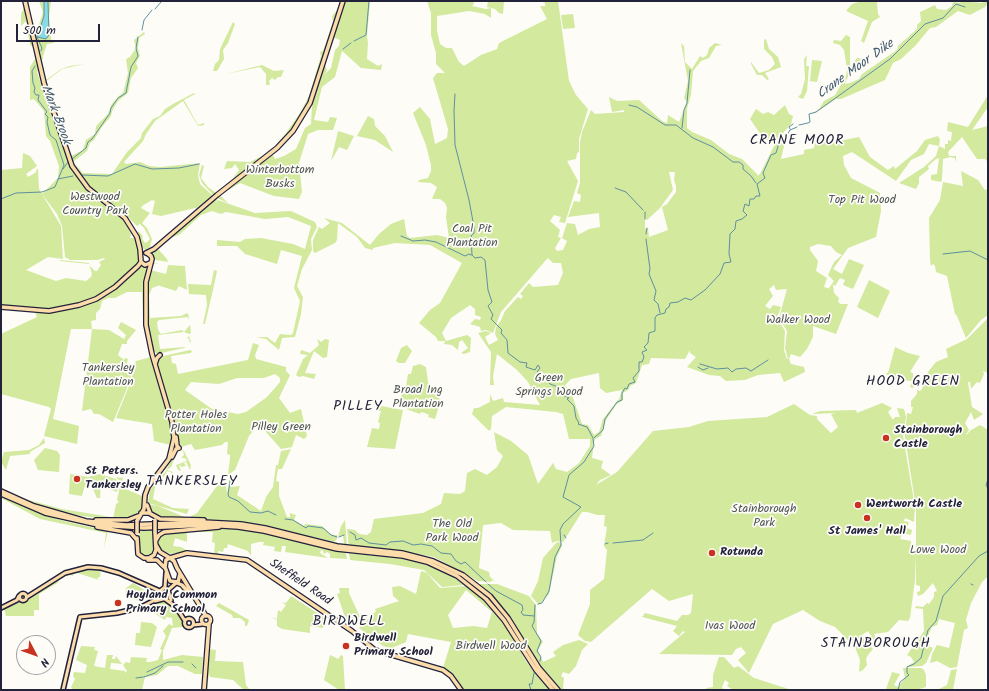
<!DOCTYPE html>
<style>
body{margin:0}
#map{position:relative;width:989px;height:691px;overflow:hidden;background:#fdfcf7;font-family:Kalam,sans-serif}
canvas{display:block}
.frame{position:absolute;inset:0;border:2px solid #22223b;pointer-events:none}
.north{position:absolute;left:16px;top:635px;width:40px;height:40px;box-sizing:border-box;background:#fdfcf7;border:1px solid #a5a5ac;border-radius:50%;rotate:131deg;font-size:11px;font-weight:700;line-height:16px;text-align:center;color:#22223b}
.north::after{content:'';display:block;margin:auto;width:14px;height:18px;background:#c8321e;clip-path:polygon(50% 0,100% 100%,50% 72%,0 100%)}
.scale{position:absolute;left:16px;top:24px;width:84px;height:18px;box-sizing:border-box;border:2px solid #22223b;border-top:0;padding-left:5px;font-size:12px;line-height:14px;white-space:nowrap;color:#22223b;-webkit-text-stroke:3px #fdfcf7;paint-order:stroke}
</style>
<div id="map">
<canvas width="989" height="691"></canvas>
<div class="frame"></div>
<div class="north">N</div>
<div class="scale">500 m</div>
</div>
<script>
const context = document.querySelector('canvas').getContext('2d');
context.lineJoin = 'round';
function fillPath(path, color) { context.fillStyle = color; context.fill(path, 'evenodd'); }
const shape = rows => new Path2D(rows.map(r => 'M' + r).join(''));
function trace(path, color, width, dash) { context.strokeStyle = color; context.lineWidth = width; context.lineCap = dash ? 'butt' : 'round'; context.setLineDash(dash || []); context.stroke(path); }
function write(font, color, halo, rows, align = 'center') {
  context.font = font + ' Kalam,sans-serif'; context.lineWidth = 3.5; context.setLineDash([]); context.textBaseline = 'middle'; context.strokeStyle = halo; context.fillStyle = color; for (const [text, x, y, turn = 0] of rows) {
    context.save(); context.translate(x, y); context.rotate((+turn || 0) * Math.PI / 180); context.textAlign = isNaN(turn) ? turn : align; if (halo) context.strokeText(text, 0, 0); context.fillText(text, 0, 0); context.restore();
  }
}
const green = shape([
 [23,1,39,69,37,72,66,157,73,173,76,173,63,138,71,156,83,150,86,140,95,134,96,126,108,114,111,105,119,96,123,93,128,73,126,59,130,57,136,48,134,40,144,32,145,34,139,38,138,49,140,56,136,63,138,68,131,78,128,93,118,101,112,111,111,116,101,128,94,140,90,143,87,151,73,162,83,173,112,174,127,152,141,138,142,133,153,119,160,116,165,109,173,104,194,93,195,94,184,100,198,125,204,123,204,125,198,126,183,101,155,121,146,134,143,141,124,162,126,164,140,162,149,166,160,167,200,163,198,175,200,184,213,196,197,209,195,208,161,216,152,214,155,201,152,200,142,206,141,208,150,213,142,223,147,228,152,239,150,247,145,250,143,248,138,234,138,231,143,236,142,238,145,243,147,242,150,239,144,228,140,224,137,226,127,216,123,218,131,234,130,238,135,238,139,253,139,264,110,289,92,299,50,310,1,306,1,170,22,168,23,153,30,156,37,166,26,174,28,177,35,173,38,168,39,189,61,226,63,259,48,257,26,270,56,281,66,278,86,281,91,277,92,274,89,264,60,261,60,260,89,263,89,265,95,271,97,271,101,265,99,262,105,259,104,258,97,260,70,260,65,257,62,226,57,214,42,194,58,178,59,166,50,141,46,136,44,111,34,99,30,100,30,67,35,59,33,47,30,45,26,21,21,26,21,14,24,8],
 [26,1,28,1,31,18,37,31,43,12,39,1,44,1,44,16,39,29,49,35,48,1,51,1,49,17,51,39,54,43,47,44,44,53,42,61,46,80,61,69,70,66,84,64,62,69,45,82],
 [341,1,308,102,293,129,274,148,214,196,202,183,199,175,202,165,204,166,201,178,208,187,216,193,232,180,239,170,235,164,232,168,224,169,227,161,250,162,262,156,274,148,286,133,300,113,309,96,321,56,320,52,323,51,333,22,332,16,337,10],
 [344,1,370,1,367,36,368,43,367,59,378,66,382,64,381,70,361,68,340,49,342,51,335,77,322,87,314,120,328,122,330,117,337,118,333,130,318,130,308,134,299,163,302,192,299,199,274,196,240,183,220,195,228,203,219,199,216,197,257,164,273,155,275,159,284,156,296,149,305,128,311,124,312,105,295,133,276,151,305,115,311,102,326,56,327,56,325,65,327,70,325,74,331,68,335,50,339,46,340,40,333,37],
 [427,1,473,1,474,4,472,6,486,9,491,8,487,7,488,1,504,1,503,14,499,13,495,9,491,8,491,18,485,14,469,11,437,16,437,31,440,44,446,48,452,48,459,62,464,66,481,55,497,49,499,43,547,19,540,6,545,6,545,3,541,1,558,1,569,81,576,95,588,109,579,139,579,152,577,153,576,159,567,161,578,181,565,223,559,222,561,217,554,215,550,221,560,230,558,237,561,238,555,248,557,251,563,250,567,241,562,238,567,223,575,224,578,235,589,229,600,227,599,213,568,217,574,201,580,202,581,195,577,193,580,183,580,142,582,132,591,110,595,114,624,112,624,110,612,112,609,97,617,101,639,100,662,121,667,123,668,115,679,122,687,102,684,98,688,81,681,43,684,46,685,62,692,69,700,56,703,58,707,55,709,48,715,43,722,45,716,46,709,58,701,61,693,71,691,94,687,109,687,128,692,132,711,140,729,154,742,159,758,175,755,178,760,174,775,144,781,141,785,142,781,159,804,154,804,150,814,148,815,143,834,142,859,137,870,157,888,170,894,166,895,169,917,151,925,140,938,136,940,140,939,146,945,149,945,144,948,144,948,140,951,141,952,132,947,131,948,122,968,127,988,95,988,107,972,130,988,126,988,162,985,159,977,159,962,137,948,152,949,156,956,156,956,163,955,158,950,157,943,159,942,179,941,182,931,180,931,175,937,174,939,158,936,159,928,166,929,169,919,177,919,183,916,189,899,183,924,167,936,156,939,146,929,144,924,154,911,160,896,181,852,152,843,156,844,165,851,178,880,193,881,211,876,237,848,248,833,269,842,274,849,259,864,265,853,289,843,285,845,280,840,278,835,286,833,284,834,293,839,298,838,302,841,304,848,304,836,334,813,326,813,337,807,349,800,357,791,354,789,359,791,364,804,367,805,372,784,382,780,373,758,375,745,380,726,381,720,376,709,375,687,367,696,357,690,353,690,350,685,359,651,358,649,364,642,365,636,383,630,386,628,390,623,393,623,400,616,405,606,420,601,436,595,439,594,443,592,458,603,461,601,468,611,475,600,480,596,485,617,472,653,431,689,427,708,421,767,417,794,404,810,415,817,416,817,419,831,433,838,427,831,414,836,413,812,414,820,411,856,410,857,413,882,403,892,408,888,412,893,420,895,417,900,417,897,408,904,409,906,417,903,436,915,507,914,522,905,518,904,521,909,522,907,528,912,530,911,535,902,533,900,539,911,541,911,554,916,554,915,580,910,618,908,621,899,620,888,632,874,634,876,639,874,641,868,631,862,635,873,649,868,655,866,659,867,665,863,670,859,672,860,660,855,647,835,627,820,621,803,610,773,624,749,673,738,660,746,653,741,647,736,649,732,655,659,654,685,632,683,631,679,636,673,631,677,626,642,617,645,613,677,621,682,615,688,615,691,613,693,594,669,601,652,589,591,642,585,641,578,635,590,604,590,590,604,579,607,550,604,546,607,527,604,526,605,515,597,515,587,512,582,512,563,542,557,541,552,543,550,531,513,530,501,523,483,525,479,568,489,572,490,577,496,582,492,580,491,582,478,581,434,557,400,551,349,547,347,529,355,530,359,534,367,535,371,532,374,519,423,513,441,504,444,493,460,494,465,491,467,473,475,469,487,475,497,467,503,456,497,450,494,432,511,441,528,455,538,484,553,463,556,469,567,472,579,463,590,446,590,439,569,439,563,414,556,412,506,407,492,416,491,429,489,431,472,414,474,408,478,408,490,402,490,394,493,401,503,398,504,402,540,405,528,382,517,370,497,354,493,376,494,385,490,385,491,352,478,333,486,331,491,333,485,337,489,345,498,340,495,334,496,327,501,320,505,311,518,297,521,299,523,296,520,294,529,283,533,287,558,285,563,273,561,263,553,263,548,258,546,260,501,312,493,333,486,330,481,331,480,327,470,324,475,319,480,320,481,317,475,315,475,309,470,305,451,318,442,333,446,341,467,335,471,338,470,352,464,354,461,353,468,348,462,340,459,342,458,350,452,345,444,344,445,341,438,341,436,337,419,323,430,310,440,303,462,263,430,245,395,243,373,248,373,250,365,248,357,237,338,223,337,240,335,243,315,253,313,251,313,240,319,227,322,229,330,223,324,218,342,223,370,245,379,234,391,224,404,219,407,236,410,238,437,235,449,238,446,217,447,208,445,203,440,199,432,199,437,187,431,183,418,182,419,180,428,178,431,171,431,165,426,145,413,113,420,107,430,119,435,144,447,138,448,129,433,78,437,73,445,73,436,64,436,53,431,35,431,13],
 [669,172,675,172,674,180,676,186,676,192,667,204,662,207,668,230,649,237,648,228,645,229,645,219,647,220,660,208,673,190],
 [818,244,831,246,836,252,842,255,834,262,828,275,834,281,829,288,831,289,824,287,827,278,816,271,818,261,810,250,810,247],
 [774,285,776,290,787,289,779,318,787,331,785,348,788,359,787,359,784,350,785,331,777,318,781,307,773,305,770,309,765,306,773,296,769,289],
 [599,373,600,388,606,393,622,390,619,399,603,419,599,432,594,435,588,425,582,424,571,392,565,385,571,379],
 [862,1,877,2,878,14,880,17,872,22,864,43,861,41,868,21,846,11,852,4],
 [961,1,982,3,984,1,988,1,988,3,985,7,970,15,958,11,936,27,930,28,915,46,901,59,893,63,885,80,841,99,836,99,815,113,812,114,819,109,824,101,835,95,846,76,847,69,844,50,840,45,833,43,834,40,841,41,846,35,850,37,850,68,857,58,863,59,858,62,853,71,849,74,845,84,850,83,859,79,862,74,897,50,898,46,917,29,917,25,921,21,920,12,935,5,937,9,946,10,952,6,953,2,960,3],
 [573,14,575,28,563,29,561,15],
 [233,22,235,24,228,43,223,50,224,59,217,71,213,71,215,64,219,60,220,49],
 [766,39,769,49,778,57,781,67,765,73,769,79,767,80,762,75,757,75,751,64,751,62,759,73,769,70,775,64,772,57,764,49,764,40],
 [807,55,806,66,809,66,807,91,803,99,798,97,801,94,805,79,804,59],
 [812,60,822,61,817,82,810,81],
 [262,65,274,71,284,70,281,77,278,77,275,80,272,78,269,81,270,85,266,85,266,74,260,67,226,74],
 [785,105,789,114,793,116,791,124,775,142,764,139,750,119,756,109,763,114,768,112,774,115],
 [368,116,374,119,375,126,385,136,393,152,375,140,357,136],
 [338,131,354,136,347,150,339,147,331,161],
 [961,171,978,180,985,190,988,189,988,315,981,320,966,338,957,316,955,314,947,276,936,272,935,266,933,264,931,266,930,260,929,218,940,200,943,182,963,186],
 [215,198,217,200,216,203,218,200,255,213,291,211,315,222,317,227,311,239,312,250,302,269,297,286,303,297,301,314,295,337,282,338,279,350,266,339,256,337,267,337,275,343,280,334,291,335,293,333,300,301,294,288,302,256,281,250,277,264,245,254,237,246,217,246,217,240,240,242,245,239,261,238,293,244,305,249,311,226,288,217,265,219,226,212,221,214,212,211,201,215,179,235,171,237,158,249,167,259,168,262,156,260,153,257,154,251],
 [153,263,159,263,153,264,150,270,166,274,168,265,185,266,187,290,179,286,176,291,157,285,158,286,152,288,149,295,150,318,181,316,187,313,189,316,188,321,188,317,159,320,157,322,158,330,161,334,182,330,184,332,190,325,191,333,189,334,184,332,158,335,160,349,185,347,190,343,189,339,187,338,189,336,191,342,184,348,157,354,152,349,147,325,149,325,147,282,152,264],
 [140,266,145,266,147,270,145,281,145,330,143,321,142,292,127,292,115,298,108,298,102,301,100,309,96,313,96,320,91,321,92,329,109,330,124,339,126,335,118,328,121,322,136,330,127,341,127,344,122,344,118,355,124,360,125,358,128,359,127,363,133,366,130,381,113,422,99,414,94,414,91,409,82,411,92,329,71,329,53,419,79,426,77,444,44,436,51,409,49,407,1,394,1,334,37,317,35,312,54,313,95,300,123,282],
 [214,270,217,271,213,290,205,324,203,324,207,305,206,295,189,294,188,284,211,285],
 [869,280,890,291,878,318,857,307],
 [988,318,988,373,983,371,984,374,980,383,977,382,971,389,970,382,968,382,972,407,983,414,974,420,971,412,965,423,969,430,965,436,971,430,980,425,988,430,988,576,982,582,971,603,966,620,968,628,964,630,957,667,950,668,937,661,930,663,932,654,937,645,949,648,955,623,939,619,937,625,932,627,926,640,926,645,933,648,926,663,922,666,906,667,914,662,911,657,907,655,924,631,923,609,915,608,916,606,923,607,927,603,929,604,934,597,934,592,937,591,933,583,923,594,918,596,917,592,920,591,920,586,916,585,916,508,905,437,907,413,911,414,913,407,911,407,911,401,917,394,917,390,920,391,922,389,928,372,936,362,948,357,946,349,967,339],
 [317,339,321,342,325,339,329,340,327,357,323,358,314,351,305,373,316,374,314,379,303,376,299,377,296,375,301,364,303,359,308,355,300,354,301,350,310,353,319,345],
 [253,343,259,345,255,355,256,359,286,367,286,371,290,375,279,398,290,413,301,409,307,436,304,439,296,435,292,447,281,449,259,424,249,436,235,470,225,477,228,474,230,459,230,455,227,454,228,442,225,442,222,445,195,450,191,444,181,447,177,445,174,421,157,365,159,357,190,350,192,351,191,353,171,356,172,363,176,364,178,374,248,360],
 [275,374,280,378,280,382,267,397,246,412,238,414,212,409,185,390,191,382,219,384,237,378,264,378],
 [407,345,412,351,405,363,399,363,396,361,401,348],
 [895,347,908,353,920,356,910,372,913,373,913,379,916,380,913,388,910,387,912,381,900,380,898,378,896,378,885,374,888,373],
 [151,357,172,424,173,438,169,457,147,487,143,507,140,514,133,519,113,519,116,504,119,502,117,500,121,482,116,477,123,478,121,487,142,496,149,482,164,463,171,445,154,441,152,424,116,418,131,381,136,361],
 [420,364,426,367,429,389,441,400,435,419,428,417,429,415,425,413,421,412,420,414,406,409,405,402,398,402,406,386,408,374,411,374,413,366],
 [381,406,403,410,395,449,367,447,372,428,379,429,380,423,378,422,381,411,375,410,379,410],
 [44,438,45,443,30,452,30,454,10,456,6,470,1,462,4,452,29,450,39,445],
 [45,448,57,451,60,455,59,472,38,470,34,460],
 [176,449,180,449,184,451,191,465,190,470,186,462,184,463,186,466,181,467,180,465,179,465,181,471,178,470,176,465,187,461,185,458,181,458,184,455,183,451,178,450,171,467,167,470,173,472,171,474,171,472,167,471,166,474,155,487,153,499,173,508,189,509,187,514,148,503,150,490,166,471],
 [291,449,282,469,278,469,276,481,279,482,279,496,287,517,290,517,290,513,296,515,294,520,304,526,305,524,322,526,332,535,337,535,337,539,334,542,344,544,343,535,338,537,341,526,345,520,347,546,255,524,188,518,197,513,220,482,225,479,227,494,230,476,231,487,240,486,237,495,261,511,266,497,273,487,276,465,278,465,281,451],
 [70,474,88,477,100,474,116,479,119,484,117,492,109,489,111,482,108,481,101,481,100,498,97,498,92,487,85,485,82,496,69,494],
 [1,496,41,514,64,521,108,531,104,548,106,533,40,519,1,498],
 [17,497,62,509,111,517,111,520,68,514,49,510],
 [148,504,158,506,187,518,158,517,149,511],
 [227,528,266,533,346,553,347,559,330,558,330,554,327,552,324,554,323,551,321,550,320,553,328,558,285,552,286,546,282,546,281,552,274,551,275,547,263,545,264,542,259,542,251,544,251,556,248,551,228,544,227,548,224,548,223,552,218,551,218,554,214,554,215,543,212,542,213,532,189,532,189,530,202,529],
 [139,529,154,529,155,549,153,554,149,557,140,554,139,550],
 [187,530,187,542,175,538,173,546,181,547,186,550,186,552,171,554,161,551,157,545,159,537,163,534],
 [557,542,562,543,562,546,557,556,549,594,539,605,531,596,538,581,543,558],
 [349,553,405,559,423,564,449,574,464,585,442,587,424,570,390,564,350,560],
 [85,569,101,569,100,577,97,578,99,580,74,572,73,576,67,574,60,578,70,572],
 [421,571,427,573,440,588,467,586,476,592,506,627,526,661,537,676,550,690,462,690,450,673,443,668,451,642,408,634,406,642,394,647,393,649,383,646,359,628,376,611,375,609,399,601,393,596,392,587,400,586,416,594],
 [466,590,492,612,487,628,474,626,453,628,448,615],
 [55,580,59,582,39,594,39,610,34,610,34,616,6,616,4,608,16,602,25,601],
 [133,583,146,591,147,596,141,602,125,596,126,588],
 [479,584,497,584,529,596,536,605,537,633,543,642,538,650,543,662,556,656,553,652,563,645,579,640,588,644,582,650,576,666,569,674,563,672,561,676,564,678,563,688,565,690,560,690,544,671,503,608],
 [339,588,349,588,349,593,360,617,352,623,342,615,344,614,337,594,340,593],
 [291,596,325,618,323,628,310,626,310,633,282,629,277,626,277,620,271,617,277,619,278,610,281,612,286,605,282,602,286,603],
 [167,600,175,608,183,620,184,624,182,627,172,628,163,651,163,660,182,655,203,657,202,674,195,674,178,666,168,666,157,675,145,677,142,690,73,690,71,687,75,679,73,676,74,672,85,673,87,665,76,660,81,646,95,647,94,650,98,651,94,666,105,668,107,655,113,655,112,659,115,659,116,656,122,664,111,663,110,669,125,671,125,673,127,671,123,665,126,662,130,663,131,657,147,658,146,662,150,662,158,660,162,650,160,649,166,636,163,631,169,624,173,626,172,618,166,617,165,620,145,607,154,602],
 [219,603,249,620,247,626,245,626,245,622,240,618,233,618,232,615,216,606],
 [141,622,152,623,157,627,151,647,135,645,136,633,140,633],
 [208,649,216,650,215,661,243,662,246,685,250,690,244,690,233,680,210,677,209,673,207,690,205,690],
 [330,655,338,659,341,655,343,656,345,690,339,690,324,680],
 [719,657,724,657,734,668,738,666,754,678,792,690,733,690,727,686,729,683,725,680,722,687,724,690,707,690,706,688,713,687,713,675],
 [903,668,921,668,924,670,926,675,926,687,916,690,888,690,886,689,892,672,900,674,894,685,898,687,905,678],
 [957,669,953,690,929,690,937,690,947,685,951,670]
]);
const water = shape([
 [44,1,48,1,49,35,46,39,37,37,44,16,44,1]
]);
const stream = shape([
 [155,9,162,1],
 [142,30,144,20,152,10],
 [37,37,42,48,41,51],
 [354,41,366,35,369,1],
 [343,49,351,43],
 [455,94,454,111,455,145,469,200,474,227,474,233,471,236,472,255],
 [629,105,637,107,665,125,676,125,693,138,713,147,733,162,739,162,743,165,743,169,751,176,756,183],
 [799,125,808,123,810,122,809,114,816,112,890,59,925,24,943,18,956,4,965,7],
 [682,128,684,110,687,103,690,70],
 [790,129,789,127,793,124],
 [72,159,86,148,88,142,92,139,110,113,111,108,118,98,126,93,131,67,138,56,136,48,138,37],
 [63,169,68,162],
 [81,175,108,176,135,164,152,169,179,168,199,164],
 [58,179,73,176],
 [615,188,626,192,643,210],
 [1,199,16,193,42,192,55,187,64,165,56,140,50,135,47,122,48,117,45,114,47,112,38,100,39,95,36,95,34,92,35,88,33,83,32,71,35,66],
 [645,219,645,212],
 [646,234,647,228],
 [401,236,413,241,425,240,436,242,465,256,469,254,471,255],
 [646,239,650,269,649,274,656,291,654,300,658,304,660,313],
 [943,254,970,251,988,260],
 [472,255,475,258,481,257,485,260,488,290,492,302,488,306,493,315,491,319,502,330,501,333,507,340,508,353,520,362,527,363,526,367,535,370,538,365,540,368,537,372,540,372,543,377,546,377,545,379,550,384,558,387,557,392,569,398,567,399,574,406,576,418,579,423,578,424,587,427,593,438],
 [988,260,988,269],
 [988,278,988,285],
 [700,364,717,369,728,368,732,372,736,369,746,368,751,371,768,360],
 [698,367,703,370,708,368],
 [594,438,603,430,605,419,617,402,622,400,622,393,625,388,627,389,629,384,635,382,633,378,639,371,639,362,642,362,644,357,642,352,647,350,644,347,648,343,649,333,655,331,655,318,657,315,665,313,666,309,669,307,670,303,678,302,685,298,691,300,705,290,720,274,724,263,731,262,729,254,730,234,735,229,736,221,742,219,747,215,743,211,745,204,749,206,750,199,754,199,756,196,760,196,757,184,765,178,763,173,771,155,776,153,779,143,783,142,790,130,797,127],
 [231,476,228,494,229,497,238,501,250,512,261,513,268,511,276,515],
 [988,479,986,485,988,489],
 [988,499,988,501],
 [285,519,293,520,306,528,308,526,323,528,331,535,337,537],
 [350,532,355,535,356,540,361,538,369,543,386,545,390,542,403,541,413,545,421,544,432,546,441,553,451,554,456,561,461,564,465,562,486,582],
 [564,535,566,538],
 [339,537,344,535],
 [613,543,643,540,653,533],
 [605,544,608,543],
 [488,584,496,591,522,605,523,610,521,612,523,615,534,616],
 [971,584,973,585],
 [538,604,542,603,549,591,555,557,561,545,560,530,563,524,581,507,563,497,569,475,584,462,594,446,593,439],
 [535,605,534,622,532,626,541,641,537,651,541,657,540,661],
 [192,664,196,668],
 [147,672,168,662,183,662],
 [144,677,155,673,163,666],
 [136,678,143,677],
 [531,690,529,684,532,684,534,673],
 [898,690,900,682,909,675,907,673,907,667,914,664,921,658,928,630,936,621,943,596,979,556,988,551]
]);
const major = shape([
 '19.5 597a3.5 3.5 0 1 1 7 0a3.5 3.5 0 1 1-7 0Z',
 [27,597,65,573,88,567,101,568,119,573,160,591],
 [165,599,176,607,185,621],
 [171,600,168,590,176,583],
 [155,601,167,598],
 [1,608,17,600,19,596],
 '184.5 623a4.5 4.5 0 1 1 9 0a4.5 4.5 0 1 1-9 0Z',
 [193,625,203,624],
 [63,690,80,617,117,613,139,608,153,601,158,598,159,592,165,587,166,573]
]);
const highway = shape([
 [25,1,44,83,72,166,88,188,125,218,137,237,140,249,141,262,145,265,150,263],
 [146,253,154,249,217,195,277,148,293,131,310,103,343,1],
 [1,307,49,311,79,305,96,299,115,287,138,266,141,262],
 [155,364,157,358,160,355],
 [172,457,176,449,179,448,177,446,176,437],
 [1,491,34,506,86,521,126,525,203,522,241,524,265,528,337,546,402,553,433,561,463,575,490,596,508,618,539,668,558,690],
 [1,494,45,513,98,525,144,528,206,525,238,527,264,531,337,549,403,556,427,562,457,576,486,599,504,620,536,670,553,690],
 [147,505,150,513],
 [141,513,149,513,160,519,204,520],
 [96,520,128,520,138,516],
 [137,521,144,509,145,495,148,487,169,459,174,438,172,422,152,354,146,325,146,282,152,259,151,256,147,253],
 [97,527,131,533,137,540],
 [137,538,138,554,144,558,149,558,154,555,156,550,155,532],
 [156,540,159,535,164,532,219,527],
 [156,545,160,552,170,558],
 [170,558,187,553,247,560,352,631,375,650,443,670,451,676,461,690],
 [148,560,157,560,164,567],
 [180,574,178,582,170,581,165,567,166,560,170,558,174,561,177,568,206,616],
 [177,583,182,585,188,592],
 '201.5 620a4.5 4.5 0 1 1 9 0a4.5 4.5 0 1 1-9 0Z',
 [204,690,209,624]
]);
const highwayBridge = shape([
 [155,520,155,532],
 [137,533,137,521]
]);
const markers = [
 [886,438,4,"#c8321e"],
 [77,479,4,"#c8321e"],
 [858,505,4,"#c8321e"],
 [867,518,4,"#c8321e"],
 [712,553,4,"#c8321e"],
 [118,603,4,"#c8321e"],
 [346,646,4,"#c8321e"]
];
const parkNames = [
 ["Winterbottom",280,171],
 ["Busks",280,185],
 ["Westwood",95,198],
 ["Country Park",95,212],
 ["Top Pit Wood",862,201],
 ["Coal Pit",472,230],
 ["Plantation",472,244],
 ["Walker Wood",798,321],
 ["Tankersley",108,369],
 ["Plantation",108,383],
 ["Green",549,379],
 ["Springs Wood",549,393],
 ["Broad Ing",418,391],
 ["Plantation",418,405],
 ["Potter Holes",196,416],
 ["Plantation",196,430],
 ["Pilley Green",281,428],
 ["Stainborough",764,510],
 ["Park",764,524],
 ["The Old",452,525],
 ["Park Wood",452,539],
 ["Lowe Wood",938,551],
 ["Ivas Wood",730,627],
 ["Birdwell Wood",491,647]
];
const poiNames = [
 ["Stainborough",894,431],
 ["Castle",894,445],
 ["St Peters.",85,472],
 ["Tankersley",85,486],
 ["Wentworth Castle",866,505],
 ["St James' Hall",867,532,"center"],
 ["Rotunda",720,553],
 ["Hoyland Common",126,596],
 ["Primary School",126,610],
 ["Birdwell",354,639],
 ["Primary School",354,653]
];
const streetNames = [
 ["Sheffield Road",300,583,34]
];
const waterNames = [
 ["Crane Moor Dike",856,70,-36],
 ["Mark Brook",55,115,69]
];
const quarterNames = [
 ["CRANE MOOR",797,142],
 ["HOOD GREEN",913,383],
 ["PILLEY",358,408],
 ["TANKERSLEY",192,483],
 ["BIRDWELL",349,623],
 ["STAINBOROUGH",876,645]
];
fillPath(green, '#d2e99e');
fillPath(water, '#89dae2');
trace(water, '#60909f', 1);
trace(stream, '#60909f', 1);
trace(major, '#22223b', 6);
trace(highway, '#22223b', 6);
trace(major, '#fddcac', 3);
trace(highway, '#fddcac', 3.5);
trace(highwayBridge, '#22223b', 6, []);
trace(highwayBridge, '#fddcac', 3.5);
for (const [x, y, r, color] of markers) { const dot = new Path2D(); dot.arc(x, y, r, 0, 2 * Math.PI); context.fillStyle = color; context.fill(dot); trace(dot, '#fdfcf7', 1.5); }
write('12px', '#4e5454', '#fdfcf7', parkNames);
write('bold 12px', '#22223b', '#fdfcf7', poiNames, 'left');
write('12px', '#22223b', '#fdfcf7', streetNames);
write('italic 13px', '#41596d', '#fdfcf7', waterNames);
context.letterSpacing = '1px';
write('14px', '#22223b', '#fdfcf7', quarterNames);
context.letterSpacing = '0px';
</script>
